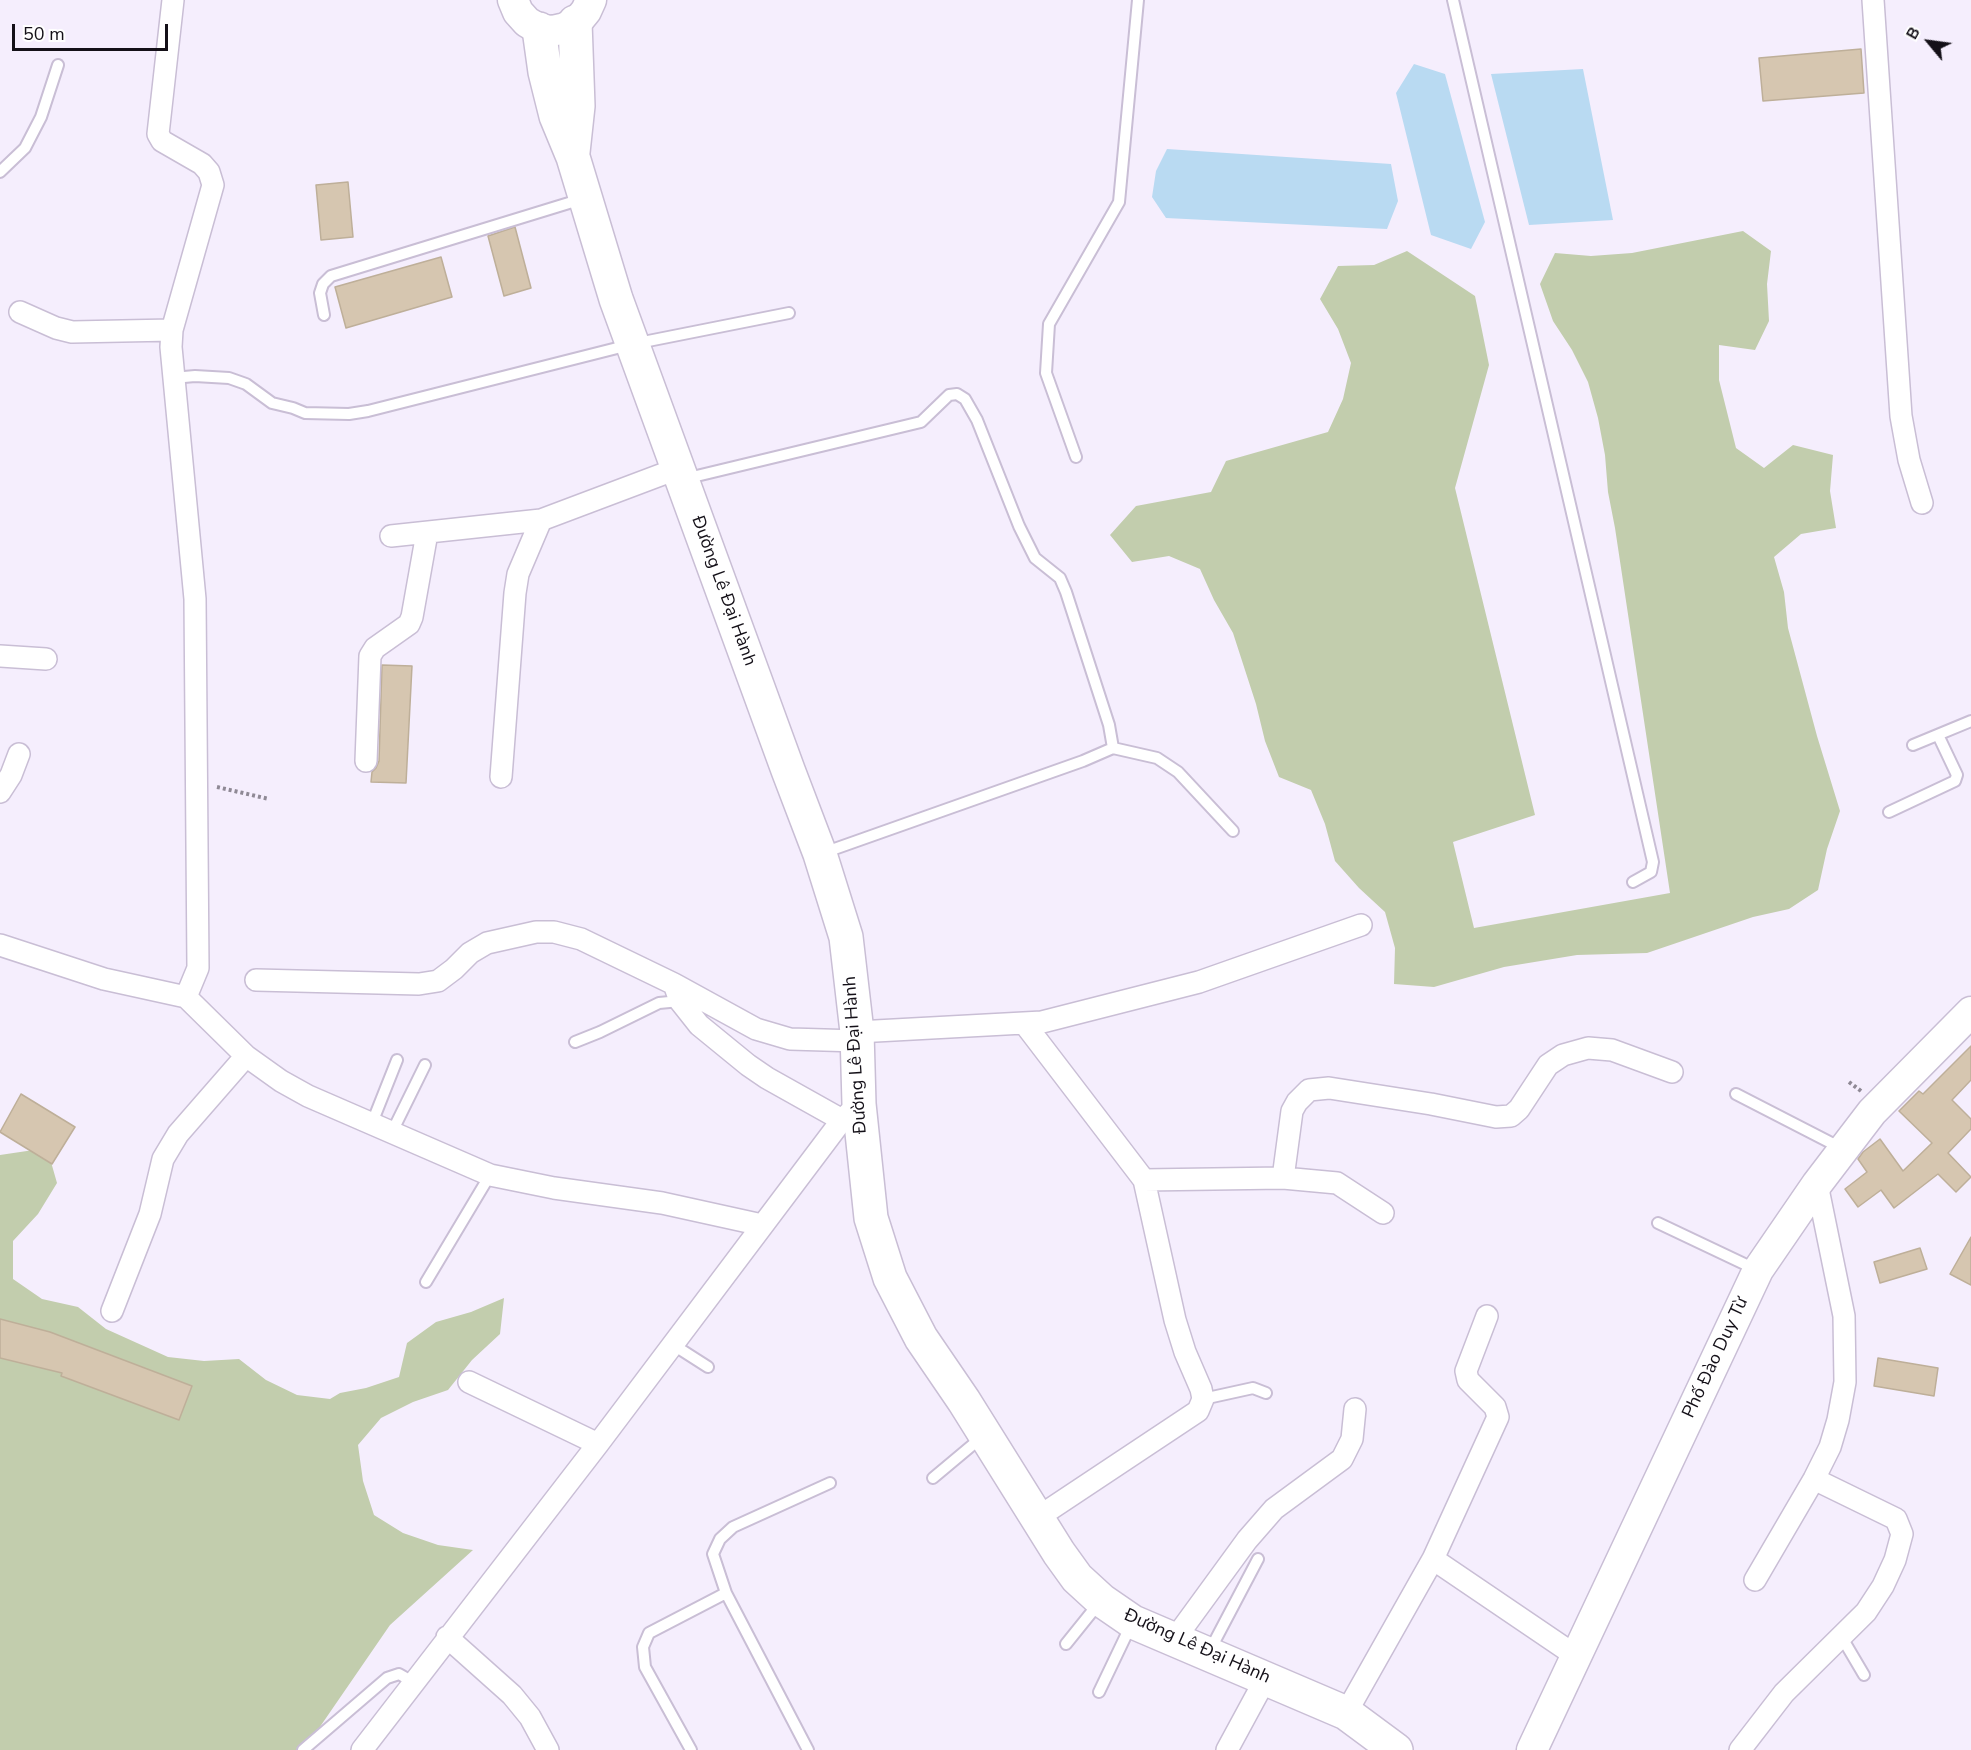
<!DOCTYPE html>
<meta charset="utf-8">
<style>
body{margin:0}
#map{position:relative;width:1971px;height:1750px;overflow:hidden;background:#f5eefd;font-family:"Nunito Sans",sans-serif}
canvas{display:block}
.north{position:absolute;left:1899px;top:12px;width:60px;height:60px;-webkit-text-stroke:4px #fff;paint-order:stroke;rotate:299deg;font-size:16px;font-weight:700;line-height:24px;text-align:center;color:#141018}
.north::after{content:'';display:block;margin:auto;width:21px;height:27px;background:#141018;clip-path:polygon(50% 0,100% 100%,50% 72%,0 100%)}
.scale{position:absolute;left:12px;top:24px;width:156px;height:27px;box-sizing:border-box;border:3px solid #141018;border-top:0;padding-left:8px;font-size:18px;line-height:21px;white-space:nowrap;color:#141018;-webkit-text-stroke:4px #fff;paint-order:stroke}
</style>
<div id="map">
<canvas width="1971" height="1750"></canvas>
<div class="north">B</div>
<div class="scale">50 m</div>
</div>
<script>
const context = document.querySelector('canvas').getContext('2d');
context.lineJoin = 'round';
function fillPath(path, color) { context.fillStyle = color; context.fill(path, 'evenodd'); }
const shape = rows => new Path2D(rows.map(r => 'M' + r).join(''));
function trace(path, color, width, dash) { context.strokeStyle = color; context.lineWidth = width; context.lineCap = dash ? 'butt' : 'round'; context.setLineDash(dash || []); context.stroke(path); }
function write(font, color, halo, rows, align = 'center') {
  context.font = font + ' "Nunito Sans",sans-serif'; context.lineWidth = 5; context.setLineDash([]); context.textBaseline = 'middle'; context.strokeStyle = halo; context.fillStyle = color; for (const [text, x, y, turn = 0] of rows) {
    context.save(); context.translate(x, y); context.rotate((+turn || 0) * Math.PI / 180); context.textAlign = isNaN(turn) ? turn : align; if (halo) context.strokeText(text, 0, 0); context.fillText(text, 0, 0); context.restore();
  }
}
const green = shape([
 [1743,231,1771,251,1767,284,1769,321,1755,350,1719,345,1719,380,1736,448,1764,468,1793,445,1833,455,1830,491,1836,528,1801,534,1774,557,1784,592,1788,628,1817,736,1840,811,1827,849,1818,890,1789,909,1753,917,1647,953,1577,955,1504,967,1434,987,1394,984,1395,948,1385,912,1359,888,1335,861,1325,824,1311,790,1279,777,1265,741,1256,704,1233,633,1214,600,1200,569,1169,556,1132,562,1110,535,1136,506,1211,492,1226,461,1328,432,1343,399,1351,363,1338,329,1320,299,1338,266,1374,265,1407,251,1475,296,1489,365,1455,488,1535,815,1453,842,1474,928,1670,893,1615,528,1608,492,1605,455,1598,418,1588,382,1572,350,1553,321,1540,284,1555,253,1591,256,1632,253],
 [47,1148,57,1183,38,1214,13,1241,13,1279,42,1299,78,1307,106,1329,168,1357,204,1361,239,1359,266,1380,297,1395,330,1399,340,1393,366,1388,399,1377,407,1343,436,1322,471,1312,504,1298,500,1334,472,1360,448,1390,413,1402,381,1418,358,1445,363,1481,374,1515,403,1533,438,1545,473,1550,390,1625,304,1750,0,1750,0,1155]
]);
const water = shape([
 [1414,64,1445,74,1485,222,1471,249,1431,235,1396,93],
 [1583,69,1613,220,1529,225,1491,74],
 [1167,149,1391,164,1398,201,1387,229,1166,218,1152,197,1156,171]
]);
const building = shape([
 [1861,49,1864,93,1763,101,1759,58,1861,49],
 [348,182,353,237,321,240,316,185,348,182],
 [515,227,531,288,504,296,488,236,515,227],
 [441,257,452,297,346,328,335,287,441,257],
 [382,665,412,666,406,783,371,782,372,772,376,768,379,761,382,665],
 [1971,1046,1971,1080,1952,1100,1971,1119,1971,1129,1948,1153,1971,1177,1956,1192,1938,1174,1894,1208,1881,1190,1858,1207,1845,1189,1867,1172,1858,1159,1863,1152,1880,1139,1903,1171,1932,1143,1899,1111,1919,1091,1923,1094,1971,1046],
 [21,1094,75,1127,52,1164,0,1132,21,1094],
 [1971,1237,1971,1285,1950,1274,1971,1237],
 [1920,1248,1927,1269,1880,1283,1874,1262,1920,1248],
 [0,1319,50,1332,192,1386,179,1420,61,1376,62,1373,0,1358,0,1319],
 [1878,1358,1938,1368,1934,1396,1874,1386,1878,1358]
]);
const path = shape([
 [217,787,269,799],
 [1849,1082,1861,1091]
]);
const lane = shape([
 [1453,0,1653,862,1651,872,1633,882],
 [0,172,25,148,41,117,58,65],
 [324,315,320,293,323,284,331,276,582,199],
 [173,378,195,376,229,378,246,384,272,403,293,408,305,413,349,414,368,411,633,344,789,313],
 [1076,457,1046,373,1049,324,1119,202,1138,0],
 [684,479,921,422,949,395,957,394,965,399,977,420,1019,526,1035,558,1060,578,1066,592,1109,725,1113,748,1083,761,823,853],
 [1913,745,1971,721],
 [1113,748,1157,758,1178,772,1233,831],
 [1889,812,1955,781,1957,775,1938,735],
 [575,1042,600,1032,659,1003,680,1001],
 [1736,1094,1841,1148],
 [372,1123,397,1060],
 [392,1132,425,1065],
 [1658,1223,1755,1269],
 [426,1282,490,1175],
 [672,1344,708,1367],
 [1203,1399,1253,1388,1266,1393],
 [933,1478,982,1437],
 [726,1593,808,1750],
 [1841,1636,1864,1675],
 [1066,1644,1099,1603],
 [1209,1652,1258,1559],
 [1099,1692,1131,1625],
 [303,1750,387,1678,399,1674,413,1682],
 [691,1750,645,1667,643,1647,649,1633,726,1593,713,1554,720,1539,733,1527,830,1483]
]);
const street = shape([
 [173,0,158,134,162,141,202,164,209,172,213,185,172,330,171,347,195,599,198,968,186,997],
 [1873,0,1901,416,1909,460,1922,503],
 [20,312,56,328,72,332,172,330],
 [391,536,541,520,679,468],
 [0,656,46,659],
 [366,761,370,656,375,648,409,624,412,617,427,533],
 [501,777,515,593,518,574,541,520],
 [0,792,11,775,19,754],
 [0,945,104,979,186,997,246,1056,281,1081,308,1096,490,1175,554,1188,662,1203,762,1225],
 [256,980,419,984,438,981,454,969,470,953,487,943,536,932,554,932,581,939,674,984,680,1001,699,1025,748,1065,767,1078,842,1120],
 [674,984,756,1029,790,1039,858,1041],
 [1024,1023,1144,1180,1175,1320,1185,1352,1201,1389,1203,1399,1198,1411,1037,1518],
 [857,1032,1042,1022,1199,982,1361,925],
 [1283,1178,1292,1111,1297,1102,1309,1090,1329,1088,1431,1104,1496,1117,1511,1116,1519,1109,1548,1065,1563,1055,1588,1048,1612,1050,1672,1072],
 [1144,1180,1283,1178,1337,1183,1383,1213],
 [112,1311,150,1214,163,1159,178,1134,246,1056],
 [469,1382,598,1444],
 [1433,1559,1576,1656],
 [1755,1580,1814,1479,1830,1447,1838,1420,1845,1382,1844,1316,1817,1184],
 [447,1637,512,1695,530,1717,548,1750],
 [1174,1640,1247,1540,1274,1509,1342,1459,1352,1439,1355,1409],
 [1346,1713,1433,1559,1498,1417,1495,1407,1468,1380,1466,1371,1487,1316],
 [362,1750,598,1444,842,1120,859,1104],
 [1227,1750,1266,1678],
 [1740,1750,1784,1693,1866,1612,1883,1586,1895,1560,1902,1534,1896,1519,1814,1479]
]);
const secondary = shape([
 [513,0,518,12,527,22,539,29,552,31,565,28,577,22,586,11,591,0],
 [1532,1750,1758,1270,1817,1184,1872,1112,1971,1012]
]);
const primary = shape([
 [539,29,545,72,556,116,573,157,616,299,788,770,820,854,846,937,857,1032,859,1104,871,1218,890,1278,921,1338,964,1401,1059,1553,1077,1578,1101,1600,1133,1622,1346,1713,1396,1750],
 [573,152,578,106,575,22]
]);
const streetNames = [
 ["Đường Lê Đại Hành",723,591,70],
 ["Đường Lê Đại Hành",856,1055,-94],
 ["Phố Đào Duy Từ",1716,1358,-65],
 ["Đường Lê Đại Hành",1197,1647,24]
];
fillPath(green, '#c2cdad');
fillPath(water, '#b9daf2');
fillPath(building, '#d6c6b0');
trace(building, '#beaf99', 1.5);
trace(lane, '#c9bed5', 14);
trace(street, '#c9bed5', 24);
trace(secondary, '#c9bed5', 33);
trace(primary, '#c9bed5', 36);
trace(path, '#8f8995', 4, [3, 3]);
trace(lane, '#fff', 10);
trace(street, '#fff', 21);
trace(secondary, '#fff', 30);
trace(primary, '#fff', 33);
write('18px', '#141018', '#fff', streetNames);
</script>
